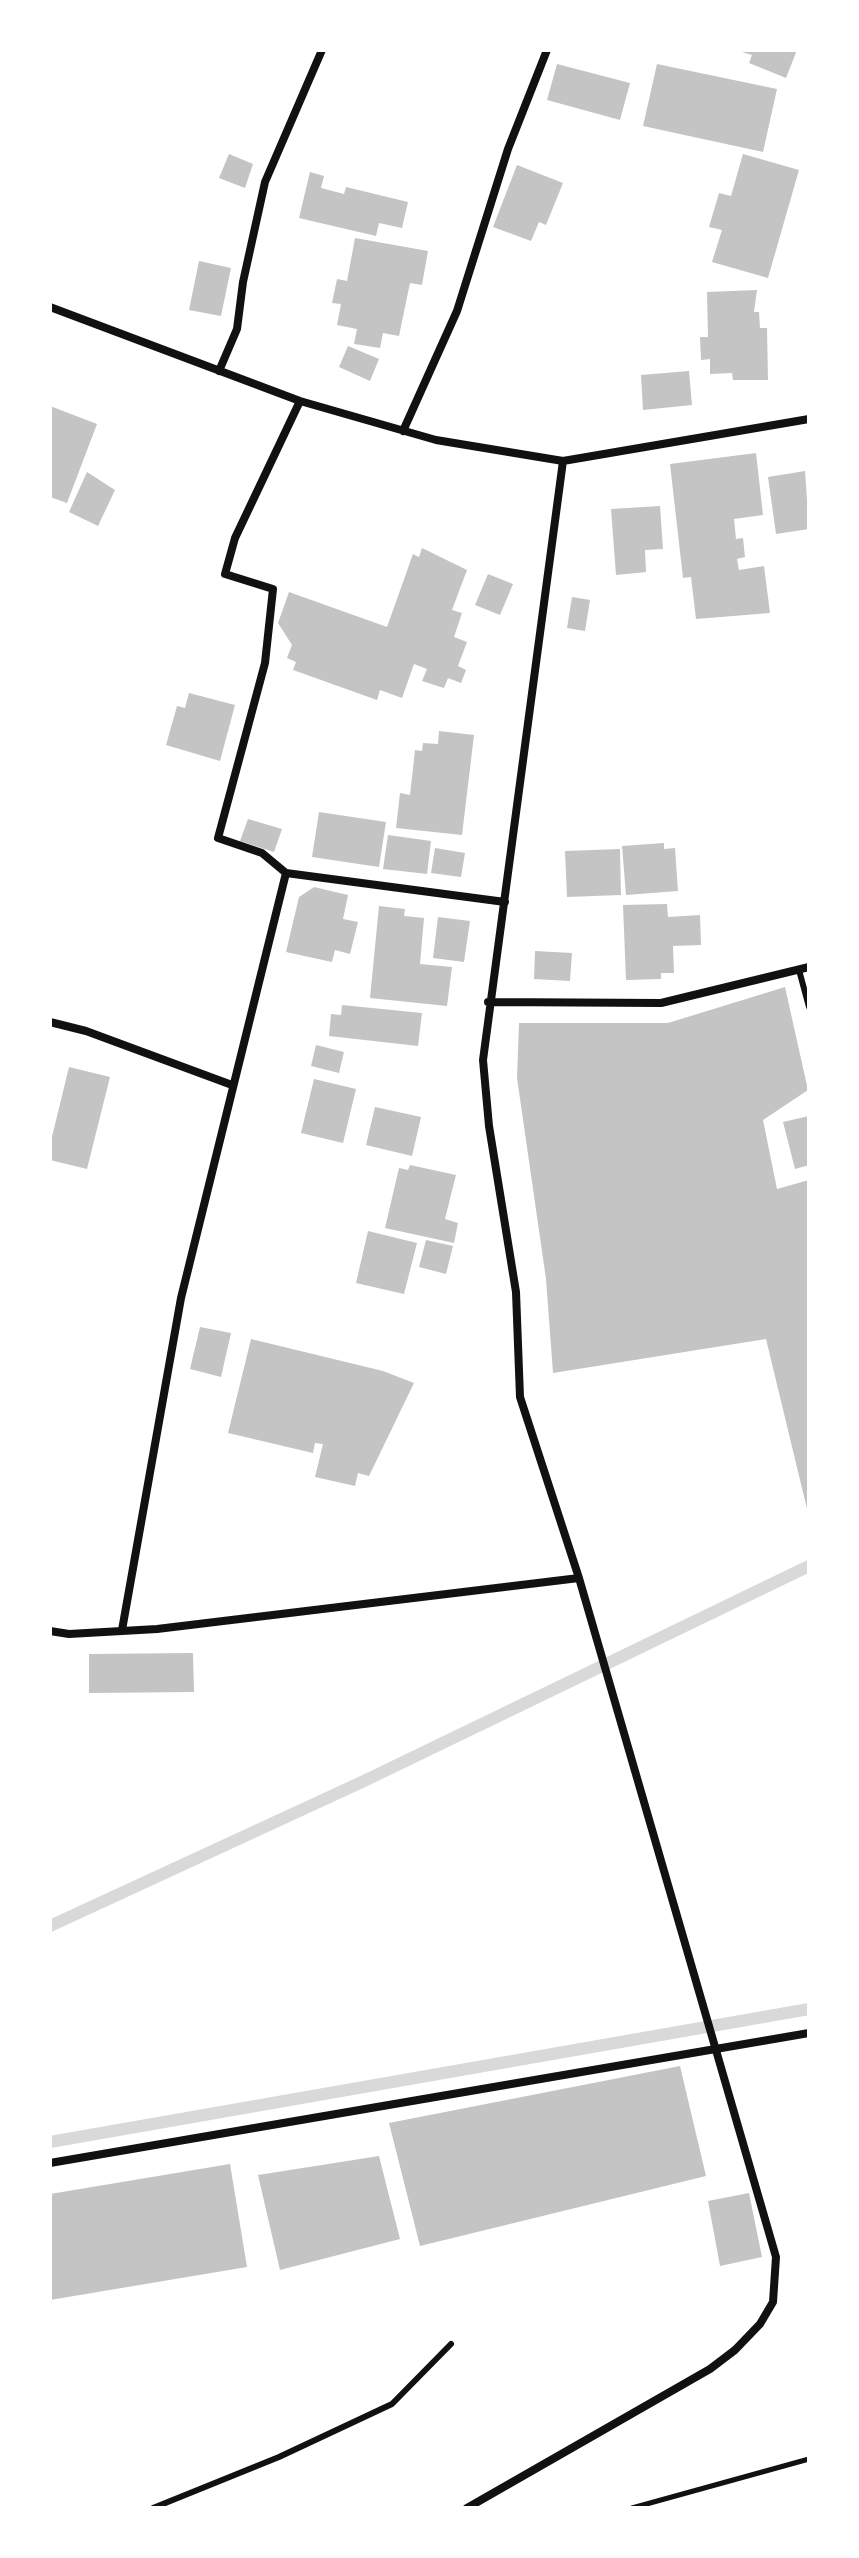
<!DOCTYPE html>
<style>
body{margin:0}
#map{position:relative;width:859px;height:2558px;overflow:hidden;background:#fff;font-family:Karla,sans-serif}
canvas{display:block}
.frame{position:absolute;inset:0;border:52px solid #fff;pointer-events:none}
</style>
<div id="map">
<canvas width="859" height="2558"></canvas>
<div class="frame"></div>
</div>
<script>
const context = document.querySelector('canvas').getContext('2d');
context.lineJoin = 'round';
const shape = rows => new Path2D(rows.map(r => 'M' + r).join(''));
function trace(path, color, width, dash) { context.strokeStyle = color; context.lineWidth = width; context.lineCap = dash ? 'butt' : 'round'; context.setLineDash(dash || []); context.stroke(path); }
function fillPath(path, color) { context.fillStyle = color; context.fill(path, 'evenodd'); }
const stream = shape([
 [50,1926,364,1781,809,1566],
 [50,2142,809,2009]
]);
const building = shape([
 [735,50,797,50,786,78,749,63,752,55],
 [557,64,630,83,620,120,547,100],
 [657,64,777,89,763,152,643,126],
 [229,154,253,164,245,188,219,178],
 [743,154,799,170,768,278,712,262,722,230,709,227,719,193,731,196],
 [517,165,563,183,546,225,539,222,531,241,493,227],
 [310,172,324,176,321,188,344,194,346,187,408,202,402,228,379,223,376,236,299,218],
 [355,238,428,251,422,285,410,283,399,336,383,333,380,348,354,344,357,329,337,325,341,304,332,303,337,279,347,281],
 [199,261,231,268,221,316,189,310],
 [757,290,754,312,759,312,760,328,767,328,768,380,733,380,732,373,710,374,710,359,701,360,700,337,708,337,707,292],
 [348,346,379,359,370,381,339,367],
 [689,371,692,405,643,410,641,375],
 [50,406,97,424,67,503,50,497],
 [756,453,763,515,734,519,736,539,743,538,745,557,737,559,739,570,764,566,770,613,696,619,691,577,683,578,670,464],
 [805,471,809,529,776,534,768,477],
 [87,472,115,490,98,526,69,512],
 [660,506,663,549,645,550,646,572,616,575,611,509],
 [422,548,467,570,452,610,462,613,454,637,467,642,458,666,466,670,461,683,448,678,444,688,422,681,427,669,414,664,402,698,380,690,377,700,293,670,296,662,287,658,292,645,278,623,289,592,387,627,413,554,419,557],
 [488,574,513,584,500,615,475,605],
 [572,597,590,600,585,631,567,628],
 [189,693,235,705,220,761,166,745,177,706,185,708],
 [439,731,474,735,462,835,396,828,400,793,410,795,415,750,422,751,423,743,438,744],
 [319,812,386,822,379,867,312,857],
 [248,819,282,829,274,852,240,841],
 [388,835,431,841,427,874,383,869],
 [664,843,664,849,675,848,678,891,626,895,622,846],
 [435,848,465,853,461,877,431,873],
 [620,849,621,895,567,897,565,851],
 [314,887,348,895,343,919,358,922,350,954,335,950,332,962,286,952,299,897],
 [667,904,668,917,700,915,701,945,673,946,674,973,661,973,661,979,626,980,623,905],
 [379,906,405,909,404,916,424,918,420,964,452,967,447,1006,370,998],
 [438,917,470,921,464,962,433,958],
 [535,951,572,953,570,981,534,979],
 [785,987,808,1090,763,1120,777,1189,809,1180,808,1513,766,1339,553,1373,546,1279,517,1078,519,1023,668,1023],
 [342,1005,422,1013,418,1046,329,1036,331,1014,341,1015],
 [316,1045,344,1052,339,1073,311,1066],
 [69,1067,110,1077,87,1169,50,1160,50,1145],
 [314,1079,356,1089,343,1143,301,1133],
 [375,1107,421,1117,412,1156,366,1145],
 [809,1116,809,1165,795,1169,783,1122],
 [410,1165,456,1175,445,1219,458,1223,454,1243,385,1228,399,1168,408,1170],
 [368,1231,417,1243,404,1294,356,1283],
 [426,1240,453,1246,446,1274,419,1267],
 [200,1327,231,1333,221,1377,190,1369],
 [251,1339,383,1371,414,1383,369,1476,358,1473,355,1486,315,1477,323,1444,315,1443,313,1453,228,1433],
 [193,1653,194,1692,89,1693,89,1654],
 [680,2066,706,2176,420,2246,389,2123],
 [379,2156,400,2239,280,2270,258,2175],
 [230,2164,247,2267,50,2300,50,2194],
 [749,2193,762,2257,720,2266,708,2201]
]);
const path = shape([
 [632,2508,809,2459]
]);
const service = shape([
 [799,970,809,1007],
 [153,2508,279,2457,392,2404,451,2344]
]);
const minor = shape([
 [50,307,300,401,436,440,563,461,809,419],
 [219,371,237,329,243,282,265,182,322,50],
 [403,431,457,311,508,149,547,50],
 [286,873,262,853,218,838,265,663,273,589,225,574,235,538,300,401],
 [488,1002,661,1003,809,967],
 [50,1022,86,1031,232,1085],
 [122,1630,181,1298,286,873,505,902],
 [50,1631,69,1634,157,1629,579,1578],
 [50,2163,809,2033],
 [467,2508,710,2369,735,2350,760,2324,773,2302,776,2257,579,1578,520,1397,516,1292,489,1126,483,1060,563,461]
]);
trace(stream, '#d9d9d9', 12);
fillPath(building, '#c4c4c4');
trace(path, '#111', 5);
trace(service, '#111', 6);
trace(minor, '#111', 8);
</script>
